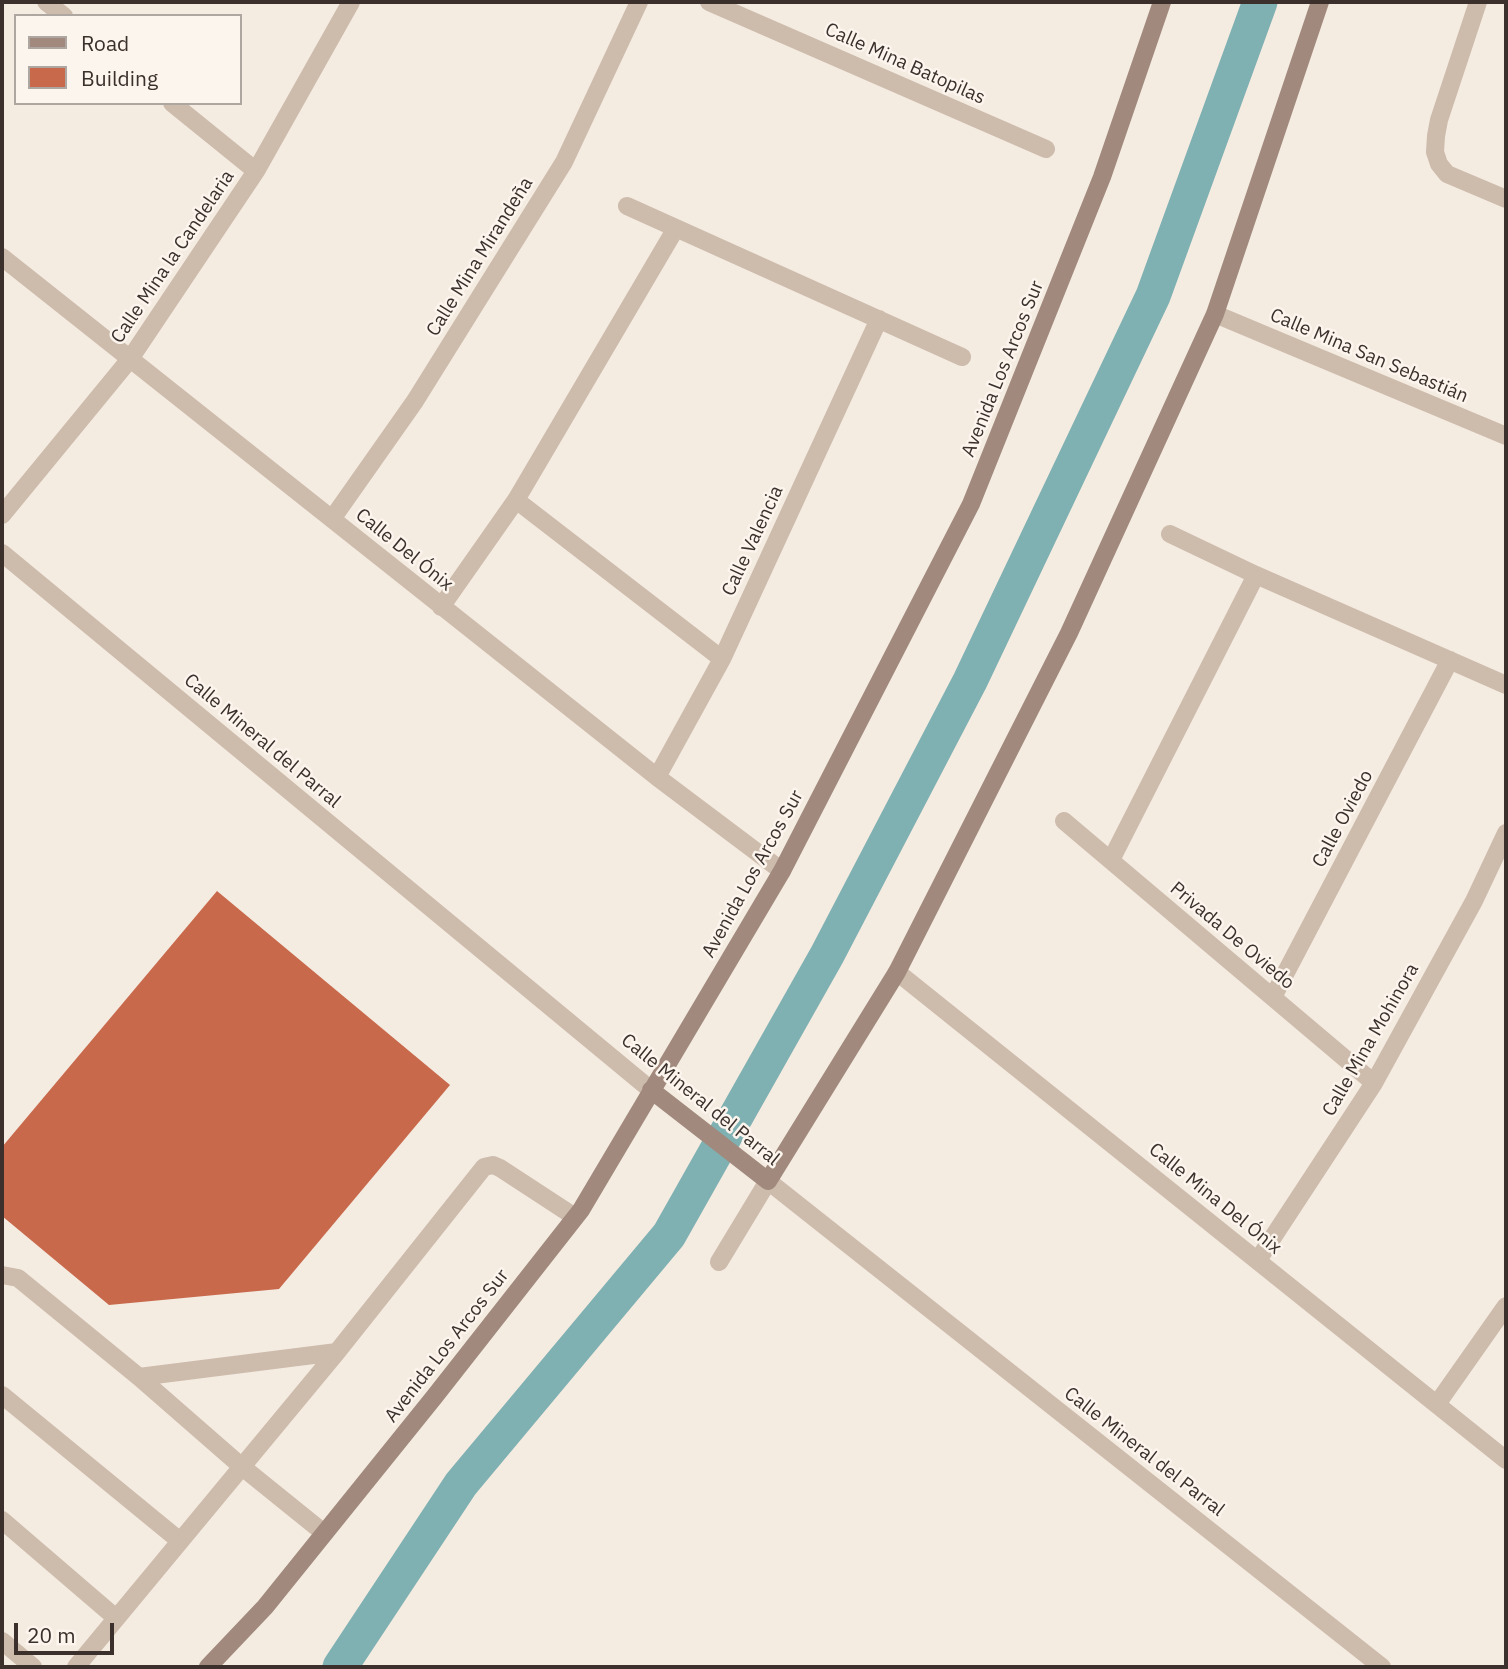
<!DOCTYPE html>
<meta charset="utf-8">
<style>
body{margin:0}
#map{position:relative;width:1508px;height:1669px;overflow:hidden;background:#f4ebe1;font-family:"IBM Plex Sans",sans-serif}
canvas{display:block}
.frame{position:absolute;inset:0;border:4px solid #3b302b;pointer-events:none}
.legend{position:absolute;left:14px;top:14px;width:228px;height:91px;box-sizing:border-box;background:#fbf5ee;border:2px solid #aea6a0;margin:0;padding:9px 12px;list-style:none;font-size:21px;color:#3b302b}
.legend li{display:flex;align-items:center;gap:14px;height:35px}
.legend b{width:35px;border:2px solid #aea6a0}
.scale{position:absolute;left:14px;top:1623px;width:100px;height:32px;box-sizing:border-box;border:4px solid #3b302b;border-top:0;padding-left:9px;font-size:21px;line-height:24px;white-space:nowrap;color:#3b302b;-webkit-text-stroke:5px #fbf5ee;paint-order:stroke}
</style>
<div id="map">
<canvas width="1508" height="1669"></canvas>
<div class="frame"></div>
<ul class="legend">
<li><b style="height:9px;background:#a18a7d"></b>Road</li>
<li><b style="height:19px;background:#c8694b"></b>Building</li>
</ul>
<div class="scale">20 m</div>
</div>
<script>
const context = document.querySelector('canvas').getContext('2d');
context.lineJoin = 'round';
const shape = rows => new Path2D(rows.map(r => 'M' + r).join(''));
function trace(path, color, width, dash) { context.strokeStyle = color; context.lineWidth = width; context.lineCap = dash ? 'butt' : 'round'; context.setLineDash(dash || []); context.stroke(path); }
function fillPath(path, color) { context.fillStyle = color; context.fill(path, 'evenodd'); }
function write(font, color, halo, rows, align = 'center') {
  context.font = font + ' "IBM Plex Sans",sans-serif'; context.lineWidth = 5; context.setLineDash([]); context.textBaseline = 'middle'; context.strokeStyle = halo; context.fillStyle = color; for (const [text, x, y, turn = 0] of rows) {
    context.save(); context.translate(x, y); context.rotate((+turn || 0) * Math.PI / 180); context.textAlign = isNaN(turn) ? turn : align; if (halo) context.strokeText(text, 0, 0); context.fillText(text, 0, 0); context.restore();
  }
}
const canal = shape([
 [340,1667,461,1484,669,1235,827,955,970,681,1153,296,1260,2]
]);
const building = shape([
 [217,891,450,1085,279,1289,109,1305,2,1216,2,1147]
]);
const lane = shape([
 [2,1275,18,1278,139,1377,241,1466,324,1533],
 [139,1377,337,1352],
 [2,1395,180,1541],
 [2,1520,116,1618],
 [2,1641,33,1667],
 [76,1667,337,1352,484,1167,493,1165,500,1168,575,1217]
]);
const street = shape([
 [46,2,64,16],
 [709,2,1046,149],
 [1478,2,1439,120,1436,136,1435,152,1439,164,1447,174,1506,199],
 [172,103,256,171],
 [627,206,962,357],
 [2,257,657,777,782,871],
 [1215,314,1506,436],
 [516,500,722,659],
 [2,515,130,359,256,171,351,2],
 [332,519,415,401,564,162,639,2],
 [1170,534,1256,575,1506,685],
 [2,553,651,1090],
 [441,607,516,500,676,228],
 [657,777,722,659,879,319],
 [1064,821,1374,1083],
 [1111,860,1256,575],
 [897,972,1506,1460],
 [1273,997,1450,660],
 [1258,1260,1374,1083,1474,901,1506,833],
 [719,1262,768,1181,1382,1667],
 [1437,1404,1506,1306]
]);
const secondary = shape([
 [651,1090,768,1181,897,972,1069,633,1215,314,1320,2],
 [208,1667,265,1607,435,1396,581,1210,782,871,971,504,1102,177,1162,2]
]);
const streetNames = [
 ["Calle Mina Batopilas",905,64,24],
 ["Calle Mina la Candelaria",173,257,-56],
 ["Calle Mina Mirandeña",480,257,-58],
 ["Calle Mina San Sebastián",1369,356,23],
 ["Avenida Los Arcos Sur",1003,369,-68],
 ["Calle Valencia",753,541,-65],
 ["Calle Del Ónix",404,550,39],
 ["Calle Mineral del Parral",262,741,40],
 ["Calle Oviedo",1343,819,-62],
 ["Avenida Los Arcos Sur",753,874,-61],
 ["Privada De Oviedo",1232,936,40],
 ["Calle Mina Mohinora",1371,1040,-60],
 ["Calle Mineral del Parral",700,1100,39],
 ["Calle Mina Del Ónix",1215,1199,39],
 ["Avenida Los Arcos Sur",447,1346,-52],
 ["Calle Mineral del Parral",1144,1452,38]
];
trace(canal, '#7fb0b2', 35);
fillPath(building, '#c8694b');
trace(lane, '#cdbbac', 18);
trace(street, '#cdbbac', 18);
trace(secondary, '#a18a7d', 18);
write('19px', '#3b302b', '#fbf5ee', streetNames);
</script>
